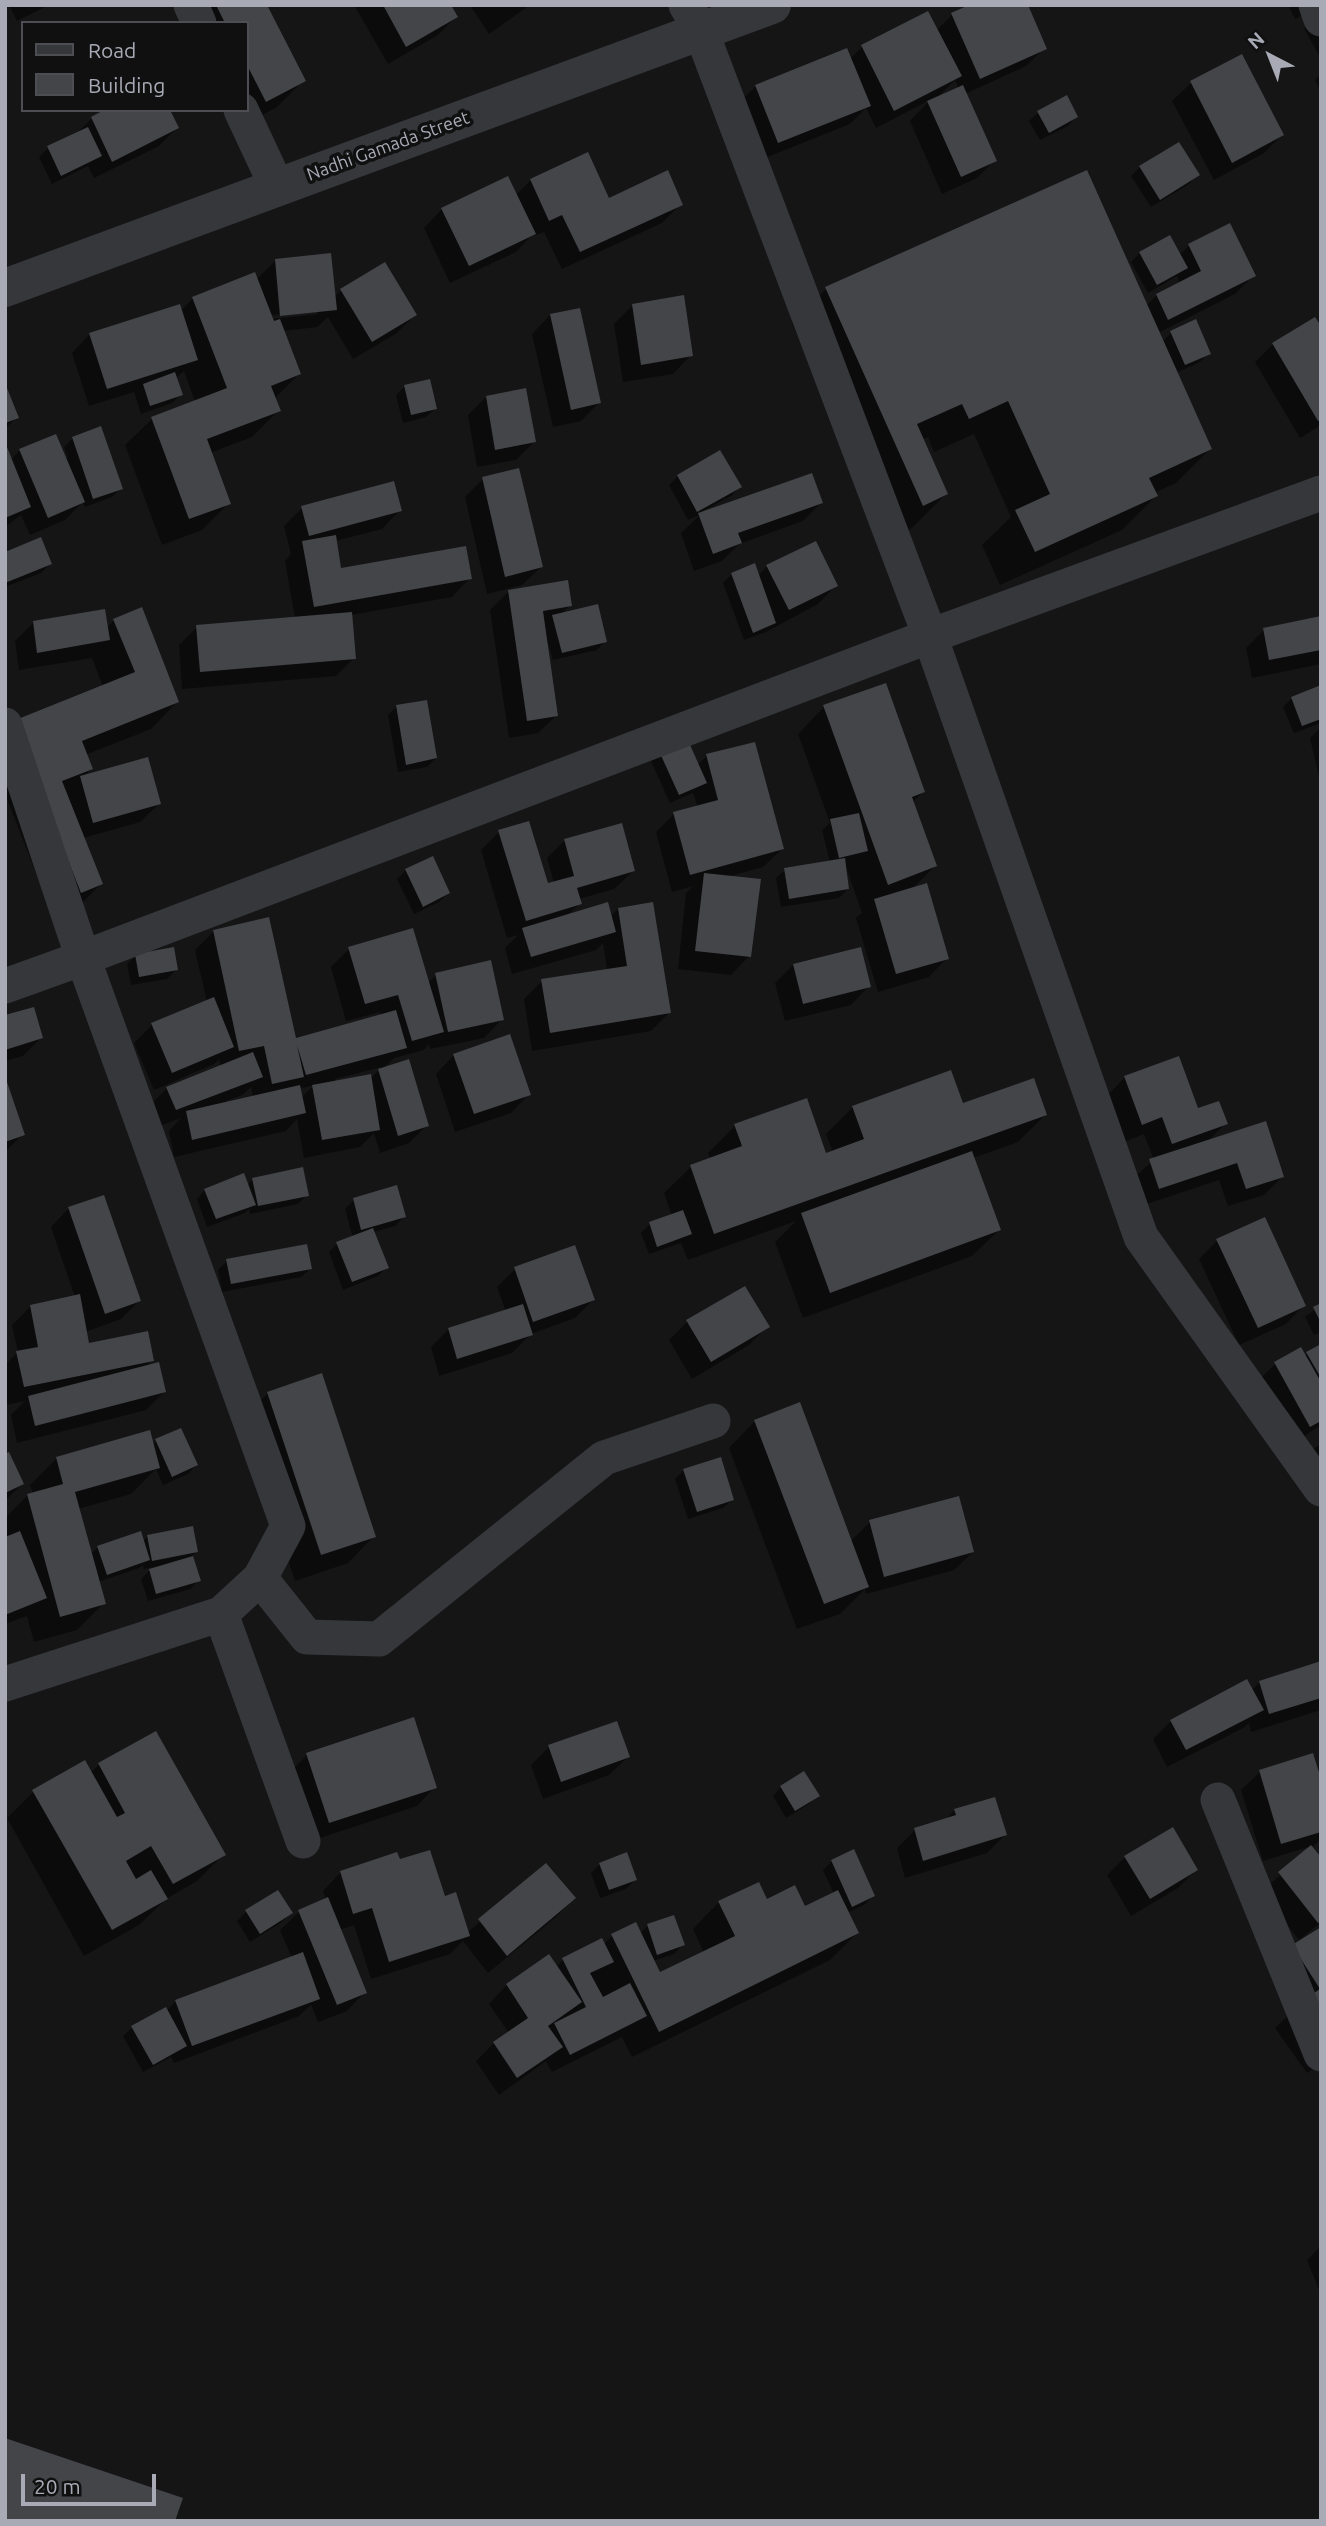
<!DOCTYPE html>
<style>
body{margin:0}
#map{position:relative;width:1326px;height:2526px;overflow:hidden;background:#151516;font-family:Ubuntu,sans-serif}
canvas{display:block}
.frame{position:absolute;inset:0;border:7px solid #a8abb5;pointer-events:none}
.legend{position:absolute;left:21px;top:21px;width:228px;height:91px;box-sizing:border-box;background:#101011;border:2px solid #4d4e53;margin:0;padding:9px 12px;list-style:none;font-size:21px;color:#a8abb5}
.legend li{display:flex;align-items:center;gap:14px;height:35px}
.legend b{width:35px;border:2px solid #4d4e53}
.north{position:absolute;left:1235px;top:21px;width:70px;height:70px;-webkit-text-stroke:5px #101011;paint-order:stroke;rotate:318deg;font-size:19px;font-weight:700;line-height:28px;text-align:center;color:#a8abb5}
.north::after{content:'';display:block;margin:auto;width:24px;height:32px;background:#a8abb5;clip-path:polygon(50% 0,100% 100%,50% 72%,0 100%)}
.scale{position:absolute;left:21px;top:2474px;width:135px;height:32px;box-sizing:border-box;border:4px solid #a8abb5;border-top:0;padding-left:9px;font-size:21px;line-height:24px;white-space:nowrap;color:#a8abb5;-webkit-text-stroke:5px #101011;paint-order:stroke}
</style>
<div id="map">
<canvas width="1326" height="2526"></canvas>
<div class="frame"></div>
<ul class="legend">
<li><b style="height:9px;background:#36373b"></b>Road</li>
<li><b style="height:19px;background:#444549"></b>Building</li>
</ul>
<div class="north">N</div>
<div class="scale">20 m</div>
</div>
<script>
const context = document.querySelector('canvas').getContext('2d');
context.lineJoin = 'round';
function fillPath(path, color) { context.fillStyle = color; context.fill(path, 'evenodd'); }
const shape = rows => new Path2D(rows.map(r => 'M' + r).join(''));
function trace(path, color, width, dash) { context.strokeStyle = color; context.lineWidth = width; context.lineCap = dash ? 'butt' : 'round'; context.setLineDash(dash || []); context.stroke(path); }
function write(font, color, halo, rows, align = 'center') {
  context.font = font + ' Ubuntu,sans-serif'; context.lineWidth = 7; context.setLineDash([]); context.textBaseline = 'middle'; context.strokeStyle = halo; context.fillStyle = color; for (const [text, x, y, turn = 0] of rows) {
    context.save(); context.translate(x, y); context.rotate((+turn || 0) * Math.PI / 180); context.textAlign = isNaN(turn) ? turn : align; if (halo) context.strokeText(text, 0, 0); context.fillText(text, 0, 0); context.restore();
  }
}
const shadow = shape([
 [9,5,49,5,17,21],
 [175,5,265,5,304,80,277,107,239,127,247,110,247,23,184,23],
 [354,5,449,5,456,17,438,35,388,64],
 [470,5,530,5,489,34],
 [1288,5,1321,5,1321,6,1295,19],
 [952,15,1045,48,1026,66,965,94,995,160,977,178,942,194,910,121,930,100,876,128,866,108,850,124,760,160,738,104,756,86,850,59,862,47,936,31],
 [955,80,959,89,937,98],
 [1321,15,1321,59,1304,28],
 [1241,56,1282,135,1264,153,1214,180,1172,101,1191,83],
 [1321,74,1321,92,1315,80],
 [1038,113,1076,117,1068,126,1040,140,1029,121],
 [92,118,177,128,159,146,94,178,88,166,52,184,39,157,48,148,76,134],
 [1140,167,1197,175,1189,184,1151,207,1131,176],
 [531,180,608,200,681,204,662,223,562,269,544,232,530,237,516,252,450,283,424,228,442,209,516,195],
 [1189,246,1253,276,1235,294,1158,333,1162,342,1171,333,1195,322,1209,353,1200,362,1176,373,1210,449,1176,483,1154,493,1156,496,1122,530,1000,585,982,545,1011,517,974,434,934,452,928,437,922,440,946,494,912,528,888,539,792,323,826,289,1146,306,1157,295,1180,284,1177,276,1148,293,1131,262,1140,253,1179,255],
 [276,260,334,297,341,291,415,315,397,333,353,359,328,317,317,327,283,331,299,374,274,399,279,410,252,437,210,453,229,503,202,530,162,545,125,445,152,419,195,402,184,371,176,378,181,394,172,403,141,414,134,392,89,406,72,353,90,334,181,311,193,298,256,280],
 [318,310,318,314,272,319,271,315],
 [632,306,691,355,673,374,623,382,614,324],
 [550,315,599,403,581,421,553,427,532,334],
 [1321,330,1321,425,1300,438,1255,362,1273,344],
 [405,386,435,409,426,417,403,423,396,395],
 [5,387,17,417,5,429],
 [486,397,534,442,516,460,477,467,468,415],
 [73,438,121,488,112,497,85,507,83,502,65,520,30,535,21,515,5,527,5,449,11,460,20,450,65,459,68,458,64,447],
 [678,476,740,487,731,496,703,511,821,503,803,521,739,544,722,561,694,571,681,533,700,515,688,520,669,485],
 [483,479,541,567,522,585,487,594,465,497],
 [302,508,400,510,382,529,335,541,340,570,470,578,452,597,351,615,354,658,336,676,182,689,179,645,197,627,295,618,285,561,291,554,284,526],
 [5,554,50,564,41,573,5,587],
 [767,566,836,585,818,604,766,632,744,640,723,583,732,574,758,576],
 [509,591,570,605,561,615,605,641,597,650,553,660,548,643,546,643,557,715,538,733,509,738,490,610],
 [1321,618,1321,664,1252,678,1246,648,1264,630],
 [114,620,177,702,151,729,85,755,91,769,82,778,159,804,140,822,83,838,101,884,74,911,54,919,5,794,5,731,103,687,92,658,19,670,15,641,33,623,107,628],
 [1321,687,1321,723,1294,733,1283,707,1292,698],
 [397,706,436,758,427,767,398,772,388,715],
 [824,707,923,792,912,803,935,866,912,889,947,958,929,977,878,992,856,918,862,913,847,870,848,889,839,898,781,907,776,878,785,870,830,862,822,830,830,823,798,734],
 [1321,727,1321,785,1310,738],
 [660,753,697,765,707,756,782,849,763,867,727,877,749,956,731,975,678,969,686,893,693,886,672,892,656,832,674,814,698,808,693,793,670,803,651,761],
 [499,832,547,886,554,883,547,858,565,840,633,871,614,889,579,899,580,903,567,916,610,917,618,909,669,1013,651,1031,532,1051,524,999,542,981,607,970,603,943,596,950,512,974,505,948,518,935,507,938,481,850],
 [406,870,448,893,439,902,414,914,397,879],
 [214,931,294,1040,381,1016,380,1012,346,1021,331,967,349,949,428,983,436,975,502,1019,484,1038,430,1049,429,1044,424,1050,394,1058,383,1069,427,1125,409,1143,380,1153,374,1133,360,1147,304,1158,297,1119,286,1131,174,1157,169,1131,181,1118,157,1127,149,1106,167,1088,221,1067,219,1059,214,1064,154,1090,134,1043,152,1025,207,1002,195,950],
 [382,1067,370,1079,336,1082,335,1079],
 [314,1085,301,1098,299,1089],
 [251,1087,253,1097,227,1103,226,1101,242,1095],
 [136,955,176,970,167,979,131,985,127,964],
 [793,965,869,986,851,1005,785,1021,775,983],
 [5,1017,41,1038,23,1056,5,1061],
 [454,1055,529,1094,511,1113,455,1132,436,1074],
 [1125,1077,1226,1123,1206,1143,1282,1177,1264,1195,1228,1206,1219,1180,1141,1206,1132,1179,1154,1160,1144,1134,1124,1142,1107,1096],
 [5,1084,23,1134,5,1152],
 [962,1106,1045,1115,1018,1142,973,1158,999,1230,972,1256,803,1318,775,1242,796,1221,688,1260,681,1243,649,1254,641,1233,650,1224,672,1216,664,1193,691,1167,711,1160,708,1153,735,1126,825,1155,833,1152,826,1134,853,1107],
 [253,1179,307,1195,298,1204,250,1214,249,1209,245,1213,207,1227,197,1199,205,1190,247,1186],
 [354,1200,404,1217,395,1226,373,1232,387,1267,378,1276,343,1290,329,1252,337,1244,353,1238,345,1209],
 [69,1208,139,1301,121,1319,85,1332,88,1345,152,1360,146,1367,164,1392,146,1410,17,1443,11,1415,25,1401,6,1405,5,1403,5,1365,18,1352,12,1325,31,1306,75,1297,51,1227],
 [1217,1241,1304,1305,1286,1324,1239,1345,1199,1259],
 [227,1261,310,1269,301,1277,222,1292,218,1270],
 [515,1269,593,1300,575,1318,531,1334,512,1353,439,1376,431,1347,449,1329,506,1312,497,1287],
 [1321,1305,1321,1332,1314,1335,1305,1317],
 [687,1322,767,1327,749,1345,692,1379,669,1340],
 [1321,1346,1321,1425,1292,1444,1257,1382,1275,1364,1304,1356],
 [268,1393,374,1536,348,1563,295,1581,241,1420],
 [755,1421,850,1542,870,1522,973,1552,954,1570,866,1594,865,1589,840,1614,797,1629,729,1448],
 [156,1441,196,1465,188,1474,163,1485,156,1469,131,1494,78,1509,90,1555,98,1547,142,1542,148,1536,196,1552,192,1556,199,1580,190,1589,148,1601,141,1579,153,1567,144,1569,143,1565,139,1568,98,1582,104,1603,77,1630,34,1642,27,1616,5,1624,5,1518,28,1495,33,1494,30,1485,57,1458,152,1445],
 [1321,1444,1321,1500,1311,1450],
 [5,1455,22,1484,5,1501],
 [684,1470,732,1500,723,1508,688,1519,675,1479],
 [1321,1663,1321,1710,1251,1732,1249,1723,1243,1728,1167,1767,1153,1739,1171,1721,1251,1691,1260,1682],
 [156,1733,224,1854,197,1881,166,1899,139,1925,84,1956,7,1818,33,1792,90,1773,99,1765],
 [549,1747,628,1757,609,1775,543,1799,531,1765],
 [307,1755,435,1787,417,1806,311,1841,289,1773],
 [1260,1772,1321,1785,1321,1839,1315,1845,1263,1861,1241,1790],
 [781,1787,818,1795,809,1804,786,1818,773,1796],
 [955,1810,1005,1835,987,1853,905,1878,897,1848,915,1830,945,1820],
 [1311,1848,1321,1860,1321,1922,1299,1940,1261,1892],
 [1125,1857,1196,1870,1178,1888,1131,1916,1107,1875],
 [832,1861,873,1896,864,1905,847,1913,857,1933,830,1960,632,2057,622,2037,552,2072,546,2061,499,2095,476,2061,494,2043,509,2033,489,2004,507,1985,556,1967,563,1960,603,1945,612,1936,639,1934,648,1926,673,1917,682,1945,674,1954,653,1961,659,1975,704,1953,693,1929,719,1902,766,1901,804,1909,834,1894,823,1870],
 [398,1862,443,1898,467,1933,546,1865,574,1898,556,1917,488,1973,463,1941,450,1954,371,1979,354,1925,339,1930,365,1992,347,2011,318,2022,311,2005,299,2016,174,2063,171,2057,143,2072,123,2036,132,2028,166,2011,176,2001,292,1958,280,1930,299,1912,326,1900,323,1891,341,1872],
 [600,1864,635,1880,626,1889,600,1898,591,1873],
 [246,1912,291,1913,282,1922,250,1942,237,1921],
 [1321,1929,1321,2064,1307,2073,1275,2028,1294,2010,1275,1965],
 [1321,2246,1321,2295,1307,2260]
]);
const building = shape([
 [216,5,267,5,306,81,266,102,247,65,247,23,225,23],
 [383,5,451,5,458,17,406,47],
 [969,5,1028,5,1047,49,980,79,951,13],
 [928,11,962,76,894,111,861,45],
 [847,48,871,106,778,143,755,85],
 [1242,54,1284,135,1232,163,1190,81],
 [963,85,997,161,961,177,927,101],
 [1067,95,1078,117,1049,133,1037,111],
 [104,110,170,110,179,128,112,162,91,117],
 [88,127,102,156,61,176,47,146],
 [1179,142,1200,175,1160,200,1139,166],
 [588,152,609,198,668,170,683,205,580,252,562,215,549,221,530,179],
 [1087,170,1212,449,1149,478,1158,496,1035,552,1015,510,1050,494,1008,401,969,419,962,404,917,424,948,494,923,506,825,287],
 [508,176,536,234,469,266,441,208],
 [1230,223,1256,276,1168,320,1156,294,1201,271,1188,244],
 [1170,235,1188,268,1157,285,1139,252],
 [331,253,337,310,280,316,275,259],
 [385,262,417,315,372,342,340,289],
 [255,272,274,321,280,319,301,374,271,386,281,411,207,439,231,504,189,519,151,417,227,388,192,297],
 [684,295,693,356,641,365,632,304],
 [180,304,198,360,107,389,89,333],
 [580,308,601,403,571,410,550,314],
 [1315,317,1321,326,1321,420,1318,421,1272,343],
 [1196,319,1211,354,1185,365,1170,331],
 [175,372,183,395,150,406,143,384],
 [430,379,437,409,411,415,404,385],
 [5,383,19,418,5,423],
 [526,388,536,442,495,450,486,396],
 [101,426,123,489,93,499,72,437],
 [56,434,85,502,48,518,19,449],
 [5,442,31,507,5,518],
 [720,450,742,487,697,512,677,475],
 [519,468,543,567,505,577,482,477],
 [812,473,823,503,738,533,742,543,713,554,698,513],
 [394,481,402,511,309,536,301,506],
 [336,535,341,568,466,546,472,579,314,607,302,541],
 [41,537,52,564,5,583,5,552],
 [816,541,838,586,789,610,766,565],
 [755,563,776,623,753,633,731,573],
 [568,580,572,606,543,611,558,716,527,721,508,590],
 [598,604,607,642,562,653,552,615],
 [142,607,179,702,82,741,93,769,62,781,103,884,81,893,13,721,135,672,113,619],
 [105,609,110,640,37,653,33,621],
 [352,612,356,659,200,672,196,625],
 [1321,616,1321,650,1269,660,1263,628],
 [886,683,925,792,912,797,937,866,888,885,823,705],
 [1321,685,1321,719,1302,726,1291,697],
 [427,700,437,758,406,765,396,705],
 [687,738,707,783,679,795,659,751],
 [755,742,784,849,690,875,673,812,718,800,706,754],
 [148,757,161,804,93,823,80,776],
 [859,813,868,851,839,858,830,819],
 [529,821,548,883,574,876,564,839,622,823,635,871,577,888,582,904,526,921,498,830],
 [433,856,450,893,423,907,405,869],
 [845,858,849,889,789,899,784,868],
 [704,873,761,879,751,957,695,951],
 [927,883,949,959,896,974,874,899],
 [608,902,616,932,531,957,522,928],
 [653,902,671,1013,550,1033,541,979,627,966,618,908],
 [269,917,296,1038,396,1010,407,1048,306,1075,297,1045,304,1077,272,1084,264,1046,239,1051,213,930],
 [413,928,444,1032,412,1041,398,995,365,1004,348,947],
 [174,947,178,970,139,977,135,954],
 [861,947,871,987,803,1004,793,964],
 [491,960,504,1020,448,1032,435,973],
 [214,997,234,1047,172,1073,151,1023],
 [34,1007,43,1038,5,1050,5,1015],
 [510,1034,531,1095,474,1114,453,1054],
 [253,1052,263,1077,176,1110,166,1087],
 [1179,1056,1198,1108,1219,1101,1228,1124,1172,1144,1162,1117,1142,1125,1124,1076],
 [409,1059,429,1126,398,1136,378,1069],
 [951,1070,963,1103,1034,1078,1047,1115,714,1234,690,1165,742,1146,734,1124,807,1098,826,1153,864,1139,852,1106],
 [371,1074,380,1130,322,1140,312,1085],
 [6,1079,25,1135,5,1142,5,1080],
 [300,1085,306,1113,192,1140,186,1111],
 [1266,1121,1284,1177,1246,1189,1237,1163,1159,1189,1149,1159],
 [972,1151,1001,1230,830,1293,801,1213],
 [303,1167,309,1196,258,1206,252,1178],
 [244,1173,256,1205,216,1219,204,1189],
 [397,1185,406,1217,361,1230,353,1198],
 [104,1195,141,1301,105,1314,68,1207],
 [683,1210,692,1234,657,1247,649,1222],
 [1265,1217,1306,1306,1258,1328,1216,1239],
 [373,1228,389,1268,352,1282,336,1242],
 [307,1244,312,1269,231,1284,226,1259],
 [575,1245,595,1300,533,1322,514,1267],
 [745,1286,770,1327,711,1362,686,1320],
 [80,1294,89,1343,148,1331,154,1361,24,1387,16,1351,38,1347,30,1305],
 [1321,1303,1321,1323,1313,1307],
 [523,1304,533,1335,457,1359,448,1328],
 [1321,1344,1321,1378,1306,1352],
 [1301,1347,1321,1382,1321,1421,1310,1427,1274,1362],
 [159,1362,166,1392,35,1426,28,1396],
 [322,1373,376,1537,321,1555,267,1392],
 [800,1402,869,1587,824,1604,754,1420],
 [181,1428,198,1465,172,1477,155,1439],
 [150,1430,160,1468,75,1492,106,1604,60,1617,27,1494,63,1484,56,1457],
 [9,1452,24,1484,5,1493,5,1454],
 [721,1457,734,1500,697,1512,683,1469],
 [959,1496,974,1552,884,1577,869,1520],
 [193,1526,198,1552,152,1561,147,1535],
 [20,1531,47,1598,5,1615,5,1537],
 [141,1531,150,1560,107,1575,97,1546],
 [193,1556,201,1581,156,1594,149,1569],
 [1321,1661,1321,1698,1269,1714,1259,1681],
 [1247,1679,1264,1710,1186,1750,1170,1720],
 [414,1717,437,1788,329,1823,306,1753],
 [617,1721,630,1757,561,1782,548,1745],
 [156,1731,226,1855,173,1884,151,1846,126,1861,136,1879,151,1870,168,1899,112,1930,32,1790,85,1760,117,1817,125,1813,98,1763],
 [1313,1753,1321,1779,1321,1832,1281,1844,1259,1770],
 [804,1771,820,1796,795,1811,780,1786],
 [995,1797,1007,1835,923,1861,914,1828,956,1815,954,1809],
 [1173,1827,1198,1870,1150,1899,1124,1856],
 [1311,1845,1321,1857,1321,1921,1318,1923,1278,1872],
 [854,1849,875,1896,852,1907,831,1860],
 [430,1850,445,1896,456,1892,470,1936,389,1962,372,1908,353,1914,340,1871,397,1852,400,1859],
 [627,1852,637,1880,609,1890,599,1863],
 [546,1863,576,1898,507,1956,478,1919],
 [759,1882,767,1899,795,1885,805,1906,838,1890,859,1933,659,2032,611,1934,636,1922,660,1972,735,1936,718,1901],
 [278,1890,293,1913,260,1934,245,1910],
 [328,1897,367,1993,337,2005,298,1910],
 [674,1915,685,1945,657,1955,647,1924],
 [1321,1927,1321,2049,1292,2008,1320,1989,1292,1945],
 [602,1938,614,1962,590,1973,603,1997,630,1983,647,2016,570,2055,554,2023,586,2007,562,1958],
 [303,1952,320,1999,192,2046,175,2000],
 [549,1954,582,2002,548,2026,563,2047,517,2078,493,2042,528,2018,506,1984],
 [166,2007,187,2046,153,2065,131,2026],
 [5,2438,183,2498,175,2521,5,2521]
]);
const minor = shape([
 [191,5,199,23],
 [686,5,701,31,930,636,1141,1237,1321,1489],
 [1316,5,1321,19],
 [241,110,277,187],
 [5,725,83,958,288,1526,260,1578,221,1614,5,1684],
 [5,986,83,958,930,636,1321,493],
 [260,1578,307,1637,379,1639,604,1458,713,1421],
 [221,1614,303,1841],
 [1218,1800,1321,2054]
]);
const tertiary = shape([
 [5,288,772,5]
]);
const streetNames = [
 ["Nadhi Gamada Street",388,146,-20]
];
fillPath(shadow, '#0007');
fillPath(building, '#444549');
trace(minor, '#36373b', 35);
trace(tertiary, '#36373b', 38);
write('18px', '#a8abb5', '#101011', streetNames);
</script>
